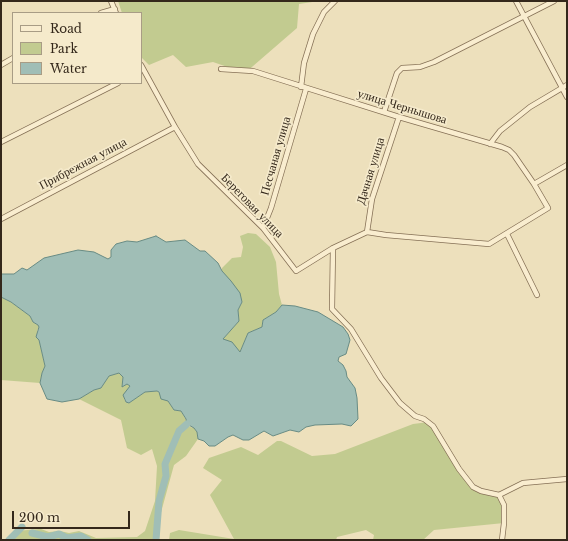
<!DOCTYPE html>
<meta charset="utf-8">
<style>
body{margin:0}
#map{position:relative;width:568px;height:541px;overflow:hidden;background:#ede0bc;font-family:"Libre Baskerville",serif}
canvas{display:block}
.frame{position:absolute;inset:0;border:2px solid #34281b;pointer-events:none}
.legend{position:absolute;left:12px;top:12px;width:130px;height:72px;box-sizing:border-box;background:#f5eacb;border:1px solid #a89c85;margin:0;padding:5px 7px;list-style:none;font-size:12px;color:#34281b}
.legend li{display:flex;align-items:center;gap:8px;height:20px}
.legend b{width:20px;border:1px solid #a89c85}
.scale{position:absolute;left:12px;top:511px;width:118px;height:18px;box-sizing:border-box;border:2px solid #34281b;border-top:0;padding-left:5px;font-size:12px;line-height:14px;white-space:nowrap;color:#34281b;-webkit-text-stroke:3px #f5eacb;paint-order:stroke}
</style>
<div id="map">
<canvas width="568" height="541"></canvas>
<div class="frame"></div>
<ul class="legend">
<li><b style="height:5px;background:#f9edcf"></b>Road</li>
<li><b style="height:11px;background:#c2cb90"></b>Park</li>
<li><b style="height:11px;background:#a0beb6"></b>Water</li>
</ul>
<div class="scale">200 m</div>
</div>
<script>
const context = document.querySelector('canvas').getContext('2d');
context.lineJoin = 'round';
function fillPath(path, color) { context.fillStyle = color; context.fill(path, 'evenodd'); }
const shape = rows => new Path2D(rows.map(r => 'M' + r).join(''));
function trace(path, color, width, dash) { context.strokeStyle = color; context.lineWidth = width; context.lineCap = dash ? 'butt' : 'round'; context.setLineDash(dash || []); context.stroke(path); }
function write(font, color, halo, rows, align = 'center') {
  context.font = font + ' "Libre Baskerville",serif'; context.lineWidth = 3.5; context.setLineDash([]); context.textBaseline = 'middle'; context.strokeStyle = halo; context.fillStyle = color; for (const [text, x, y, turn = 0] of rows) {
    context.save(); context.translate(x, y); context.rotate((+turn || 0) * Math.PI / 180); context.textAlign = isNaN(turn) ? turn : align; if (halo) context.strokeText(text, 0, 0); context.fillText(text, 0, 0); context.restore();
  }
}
const green = shape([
 [118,1,319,1,299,4,297,28,245,73,213,62,186,67,173,55,149,65,141,57,141,13,122,13],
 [248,233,256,234,270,247,276,262,279,294,282,305,276,312,263,320,262,327,248,333,240,352,223,339,239,321,238,310,242,302,222,271,222,268,232,258,241,257,243,247,240,236],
 [1,297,11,302,30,316,33,322,38,325,39,327,37,331,45,366,42,373,40,383,1,380],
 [119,373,123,376,122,386,127,384,130,386,124,399,126,402,129,403,145,392,157,391,168,401,174,410,181,411,190,427,194,428,197,432,198,439,186,456,174,465,160,516,159,540,9,540,15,531,41,529,49,532,60,531,69,533,79,531,96,538,137,537,145,531,155,501,157,466,152,449,141,455,127,448,121,420,79,399,94,390,101,388,109,376],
 [429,422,473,487,499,495,504,505,504,523,434,530,423,540,373,540,374,535,366,530,337,537,336,540,169,540,170,533,179,530,234,539,210,495,222,480,203,468,209,458,241,447,258,455,277,441,281,441,312,456,335,454,413,424]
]);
const water = shape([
 [156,236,166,242,185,240,200,251,205,251,218,263,222,271,231,281,240,293,242,302,238,310,239,321,223,339,232,342,240,352,248,333,262,327,263,320,276,312,282,305,295,306,318,312,343,327,348,334,350,340,346,354,339,357,338,361,343,365,346,371,347,377,355,388,357,398,358,419,351,426,342,424,315,425,306,427,299,432,290,430,273,436,264,431,249,440,243,440,233,435,228,437,215,446,209,446,204,441,198,439,197,432,194,428,187,424,186,419,181,411,174,410,168,401,161,399,159,392,157,391,145,392,129,403,126,402,123,395,130,386,127,384,122,387,123,377,119,373,109,376,101,388,94,390,79,399,62,402,47,399,40,383,42,373,45,366,39,340,36,337,39,327,38,325,33,322,30,316,11,302,1,297,1,274,14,274,22,268,27,270,44,258,78,250,94,252,108,259,111,257,111,250,116,244,127,241,137,242,156,236]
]);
const river = shape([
 [32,533,48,537,59,534,67,538,81,536,88,540],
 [9,540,22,527],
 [156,540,159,501,166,476,165,464,179,431,187,424]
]);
const minor = shape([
 [111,1,116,13],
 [516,1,567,97],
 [101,13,115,9],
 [1,65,13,58],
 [141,65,175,127,198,164,263,228,296,271,333,248,367,232,386,235,489,244,548,208,534,184,514,155,509,150,502,147,399,117,253,71,221,69],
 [301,87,304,63,313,34,324,12,335,1],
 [384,112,397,73,402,68,420,67,434,62,554,1],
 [1,142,118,83],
 [490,144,500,131,530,107,567,85],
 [534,184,567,165],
 [1,219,175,127],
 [263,228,271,208,306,89],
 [367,232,372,199,399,117],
 [507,234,537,295],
 [333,248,332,309,351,329,381,378,400,403,415,416,424,419,433,426,459,469,473,487,481,491,499,495,504,505,504,523,502,540],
 [499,495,523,483,567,479]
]);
const streetNames = [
 ["улица Чернышова",402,107,17],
 ["Песчаная улица",276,156,-74],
 ["Прибрежная улица",83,164,-28],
 ["Дачная улица",371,171,-73],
 ["Береговая улица",252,206,46]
];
fillPath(green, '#c2cb90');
fillPath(water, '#a0beb6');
trace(water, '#688b84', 1);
trace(river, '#a0beb6', 7);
trace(minor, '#857056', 6);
trace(minor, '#f9edcf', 4.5);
write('12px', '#34281b', '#f5eacb', streetNames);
</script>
